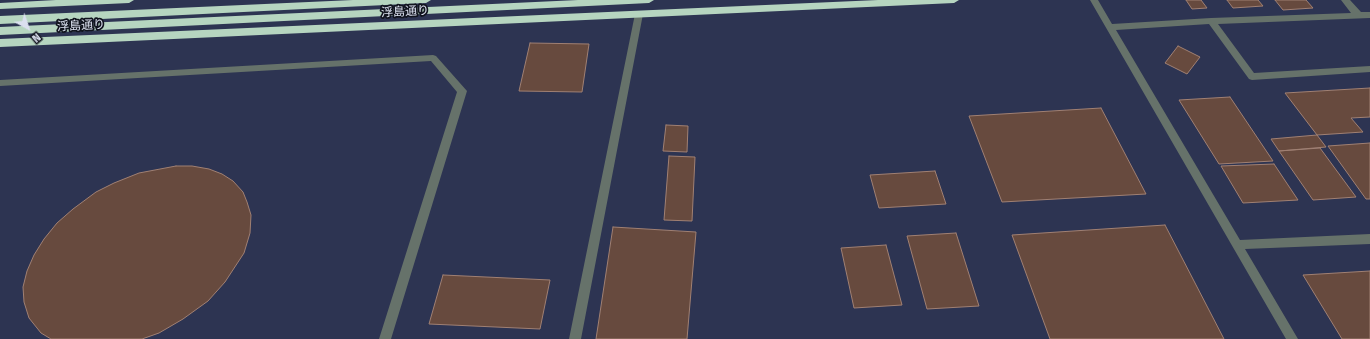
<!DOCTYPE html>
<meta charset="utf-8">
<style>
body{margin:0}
#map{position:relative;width:1370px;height:339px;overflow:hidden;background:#242a42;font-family:"Fira Sans",sans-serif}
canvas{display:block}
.north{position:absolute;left:8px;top:8px;width:40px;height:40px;-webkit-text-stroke:3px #11141e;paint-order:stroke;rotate:140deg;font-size:11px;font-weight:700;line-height:16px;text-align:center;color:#dbe0ef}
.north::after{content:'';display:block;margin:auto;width:14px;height:18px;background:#dbe0ef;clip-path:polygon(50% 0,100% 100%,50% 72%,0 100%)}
</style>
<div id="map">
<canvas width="1370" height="339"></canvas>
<div class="north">N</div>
</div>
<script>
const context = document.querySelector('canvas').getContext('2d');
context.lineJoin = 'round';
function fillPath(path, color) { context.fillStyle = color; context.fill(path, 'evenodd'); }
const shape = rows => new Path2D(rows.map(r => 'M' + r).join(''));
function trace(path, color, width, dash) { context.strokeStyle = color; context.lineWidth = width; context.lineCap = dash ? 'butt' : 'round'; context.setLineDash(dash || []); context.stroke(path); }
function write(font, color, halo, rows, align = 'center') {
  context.font = font + ' "Fira Sans","Noto Sans JP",sans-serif'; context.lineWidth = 3.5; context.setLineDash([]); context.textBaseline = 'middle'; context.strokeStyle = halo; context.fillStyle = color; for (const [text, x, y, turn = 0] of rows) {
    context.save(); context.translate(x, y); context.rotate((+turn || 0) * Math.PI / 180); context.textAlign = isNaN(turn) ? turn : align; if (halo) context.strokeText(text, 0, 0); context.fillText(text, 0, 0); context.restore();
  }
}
const built = shape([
 [0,0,1370,0,1370,339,0,339]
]);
const building = shape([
 [1186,0,1201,0,1207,8,1192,9,1186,0],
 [1227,0,1258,0,1263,6,1233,8,1227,0],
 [1275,0,1306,0,1313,8,1283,10,1275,0],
 [530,43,589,44,582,92,519,91,530,43],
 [1178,46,1200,57,1187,74,1165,63,1178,46],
 [1370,88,1370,117,1351,118,1363,132,1317,135,1285,93,1370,88],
 [1230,97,1273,161,1219,164,1179,100,1230,97],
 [1101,108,1146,194,1002,202,969,116,1101,108],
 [666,125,688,126,687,152,663,151,666,125],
 [1317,135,1326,147,1279,151,1271,139,1317,135],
 [1370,143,1370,199,1366,199,1328,146,1370,143],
 [1320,148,1356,197,1313,200,1279,151,1320,148],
 [669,156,695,157,692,221,664,220,669,156],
 [1274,164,1298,200,1243,203,1221,166,1274,164],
 [176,166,192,166,209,169,222,174,233,181,243,192,247,202,251,215,250,233,244,253,225,282,208,301,183,319,159,333,142,339,51,339,41,333,29,318,24,302,23,287,27,271,34,255,44,239,57,223,73,209,96,192,114,183,139,173,176,166],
 [935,171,946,204,879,208,870,175,935,171],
 [1165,225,1224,339,1050,339,1012,235,1165,225],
 [613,227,696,232,687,339,596,339,613,227],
 [956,233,979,306,927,309,907,236,956,233],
 [886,245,902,305,854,308,841,248,886,245],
 [1370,271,1370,339,1342,339,1303,275,1370,271],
 [443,275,550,280,540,329,429,324,443,275]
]);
const minor = shape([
 [1090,0,1098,0,1112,24,1211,18,1351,13,1341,0,1350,0,1361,12,1370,12,1370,18,1218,24,1254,73,1370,66,1370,72,1252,80,1249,79,1209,24,1116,30,1240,240,1370,234,1370,244,1245,249,1298,339,1286,339,1090,0],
 [639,11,643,14,581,339,569,339,635,14,639,11],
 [433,55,436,56,467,91,391,339,379,339,457,92,431,61,0,86,0,80,433,55]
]);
const highway = shape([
 [56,0,134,0,129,3,0,9,0,3,56,0],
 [353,0,431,0,426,3,0,24,0,16,353,0],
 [578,0,654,0,649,3,0,35,0,27,578,0],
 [878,0,959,0,954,3,0,47,0,39,878,0]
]);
const streetNames = [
 ["浮島通り",405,12,-3],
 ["浮島通り",81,26,-3]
];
fillPath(built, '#2d3452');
fillPath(building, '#674a3e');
trace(building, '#a08073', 1);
fillPath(minor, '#66726a');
fillPath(highway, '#b6d5c0');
write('12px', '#dbe0ef', '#11141e', streetNames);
</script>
